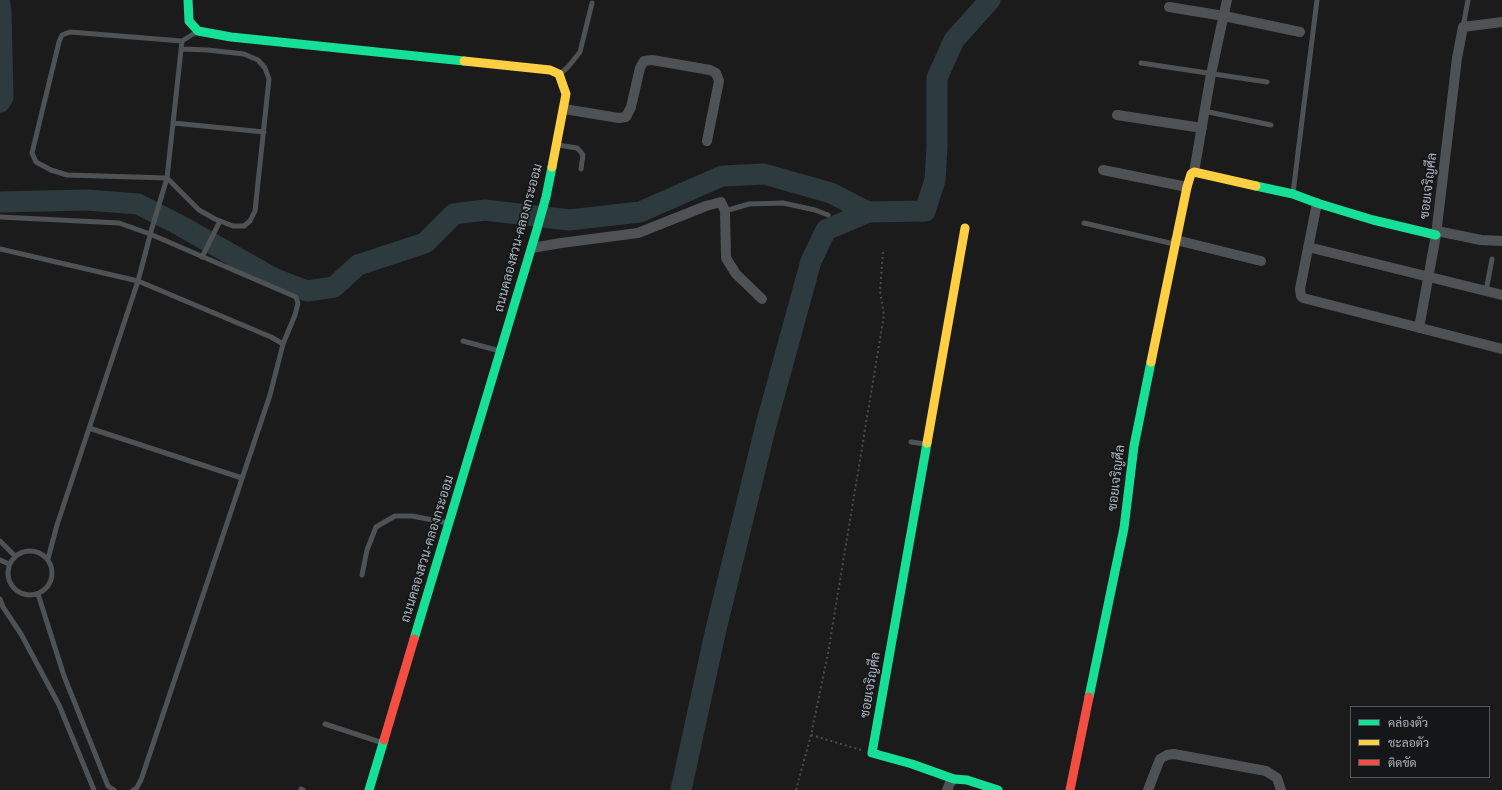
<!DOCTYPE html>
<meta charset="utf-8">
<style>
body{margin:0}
#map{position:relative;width:1502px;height:790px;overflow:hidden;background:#1b1b1c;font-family:"DejaVu Sans",Sarabun,sans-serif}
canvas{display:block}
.legend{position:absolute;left:1350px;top:706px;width:140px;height:72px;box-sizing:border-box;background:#151618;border:1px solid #52565a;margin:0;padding:5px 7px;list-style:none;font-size:12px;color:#adb5bd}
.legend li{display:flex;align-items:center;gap:8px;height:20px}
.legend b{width:20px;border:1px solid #52565a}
</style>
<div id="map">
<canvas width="1502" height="790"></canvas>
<ul class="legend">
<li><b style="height:5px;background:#16e098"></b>คล่องตัว</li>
<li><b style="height:5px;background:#ffcf43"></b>ชะลอตัว</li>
<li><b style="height:5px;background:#f24e42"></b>ติดขัด</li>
</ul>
</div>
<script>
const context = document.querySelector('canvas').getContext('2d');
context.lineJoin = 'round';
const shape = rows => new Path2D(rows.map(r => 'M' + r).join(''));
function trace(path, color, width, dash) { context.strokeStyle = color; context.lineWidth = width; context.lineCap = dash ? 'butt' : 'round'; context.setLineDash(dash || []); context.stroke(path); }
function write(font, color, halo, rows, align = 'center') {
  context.font = font + ' "DejaVu Sans",Sarabun,sans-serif'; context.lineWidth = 3.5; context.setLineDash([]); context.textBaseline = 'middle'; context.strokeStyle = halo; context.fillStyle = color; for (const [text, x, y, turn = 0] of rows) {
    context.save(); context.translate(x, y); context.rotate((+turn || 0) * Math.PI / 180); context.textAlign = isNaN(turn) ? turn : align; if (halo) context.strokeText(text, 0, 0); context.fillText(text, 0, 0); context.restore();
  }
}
const river = shape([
 [0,5,1,11,3,97,0,102],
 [0,202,87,200,138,204,181,226,273,278,307,291,334,287,358,265,425,243,454,214,485,210,569,220,640,212,722,176,764,174,831,193,868,212],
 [681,790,716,629,766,425,811,261,826,230,868,212,925,211,935,180,937,147,937,78,954,40,990,0]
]);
const path = shape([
 [861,750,811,735,828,653,884,315,880,291,883,251],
 [796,790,811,735]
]);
const lane = shape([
 [1463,27,1468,0],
 [182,49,208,50,244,54,258,60,265,68,269,79,255,211,250,221,244,226,233,226,215,219,199,210,167,178,67,175,51,170,36,162,32,153,59,42,62,35,70,32,182,41,198,31],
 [1141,63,1267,82],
 [560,74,568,67,580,52,592,3],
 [1204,111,1271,125],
 [173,123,264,132],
 [558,145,577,148,580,151,583,155,581,169],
 [1293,193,1317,0],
 [725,211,749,204,783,203,815,210,828,215],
 [0,217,119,223,150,234,296,297,298,303,295,315,283,344],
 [1084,223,1174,244],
 [0,249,138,281,57,525,48,559],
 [202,257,220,221],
 [1486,291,1492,259],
 [463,341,500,351],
 [89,428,242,478],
 [911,442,925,444],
 [0,541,15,556],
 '8 573a22 22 0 1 1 44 0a22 22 0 1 1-44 0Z',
 [0,560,9,564],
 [362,575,367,550,376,527,395,516,412,516,448,523],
 [38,594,64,676,108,786,114,790],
 [0,599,3,607,21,634,59,705,94,790],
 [325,724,383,743],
 [301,789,303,790],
 [133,790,136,789,141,780,270,395,283,344,271,337,138,281,152,228,167,178,182,41]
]);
const street = shape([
 [1169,7,1224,16,1300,32],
 [564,109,619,118,626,117,631,107,640,68,644,61,652,60,710,70,716,73,719,81,707,141],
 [1117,115,1202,128],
 [1103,170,1187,187],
 [1194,172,1211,74,1227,0],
 [1317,203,1300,289,1301,296,1303,298,1502,349],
 [1437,231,1481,240,1502,241],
 [1176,240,1261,261],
 [1308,247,1502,295],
 [532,248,561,243,638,233,706,206,721,202,725,211,726,258,736,274,762,299],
 [1419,328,1436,235,1457,58,1463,27,1502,22],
 [947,790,950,783,954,779],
 [1148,790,1160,759,1167,755,1174,754,1266,771,1277,778,1281,790]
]);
const fast = shape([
 [188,0,189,21,198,31,231,37,464,61],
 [1256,186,1293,194,1317,203,1373,220,1436,235],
 [927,443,872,753,912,764,954,779,967,780,998,790],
 [414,639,537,229,546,197,552,167],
 [1089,697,1124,528,1134,446,1151,362],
 [369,790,384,740]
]);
const slow = shape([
 [464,61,550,70,559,74,566,94,552,167],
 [1151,362,1187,187,1191,174,1194,172,1256,186],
 [927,443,965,228]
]);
const jam = shape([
 [384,740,414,639],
 [1070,790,1089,697]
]);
const streetNames = [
 ["ซอยเจริญศีล",1429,186,-83],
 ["ถนนคลองสวน-คลองกระออม",519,238,-75],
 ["ซอยเจริญศีล",1117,478,-83],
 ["ถนนคลองสวน-คลองกระออม",428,549,-73],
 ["ซอยเจริญศีล",871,685,-80]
];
trace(river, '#2d3b3f', 21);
trace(path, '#4b4d4f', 2, [2, 3]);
trace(lane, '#4f5255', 5);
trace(street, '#4f5255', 10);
trace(fast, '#16e098', 9);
trace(slow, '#ffcf43', 9);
trace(jam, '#f24e42', 9);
write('13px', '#adb5bd', '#151618', streetNames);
</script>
